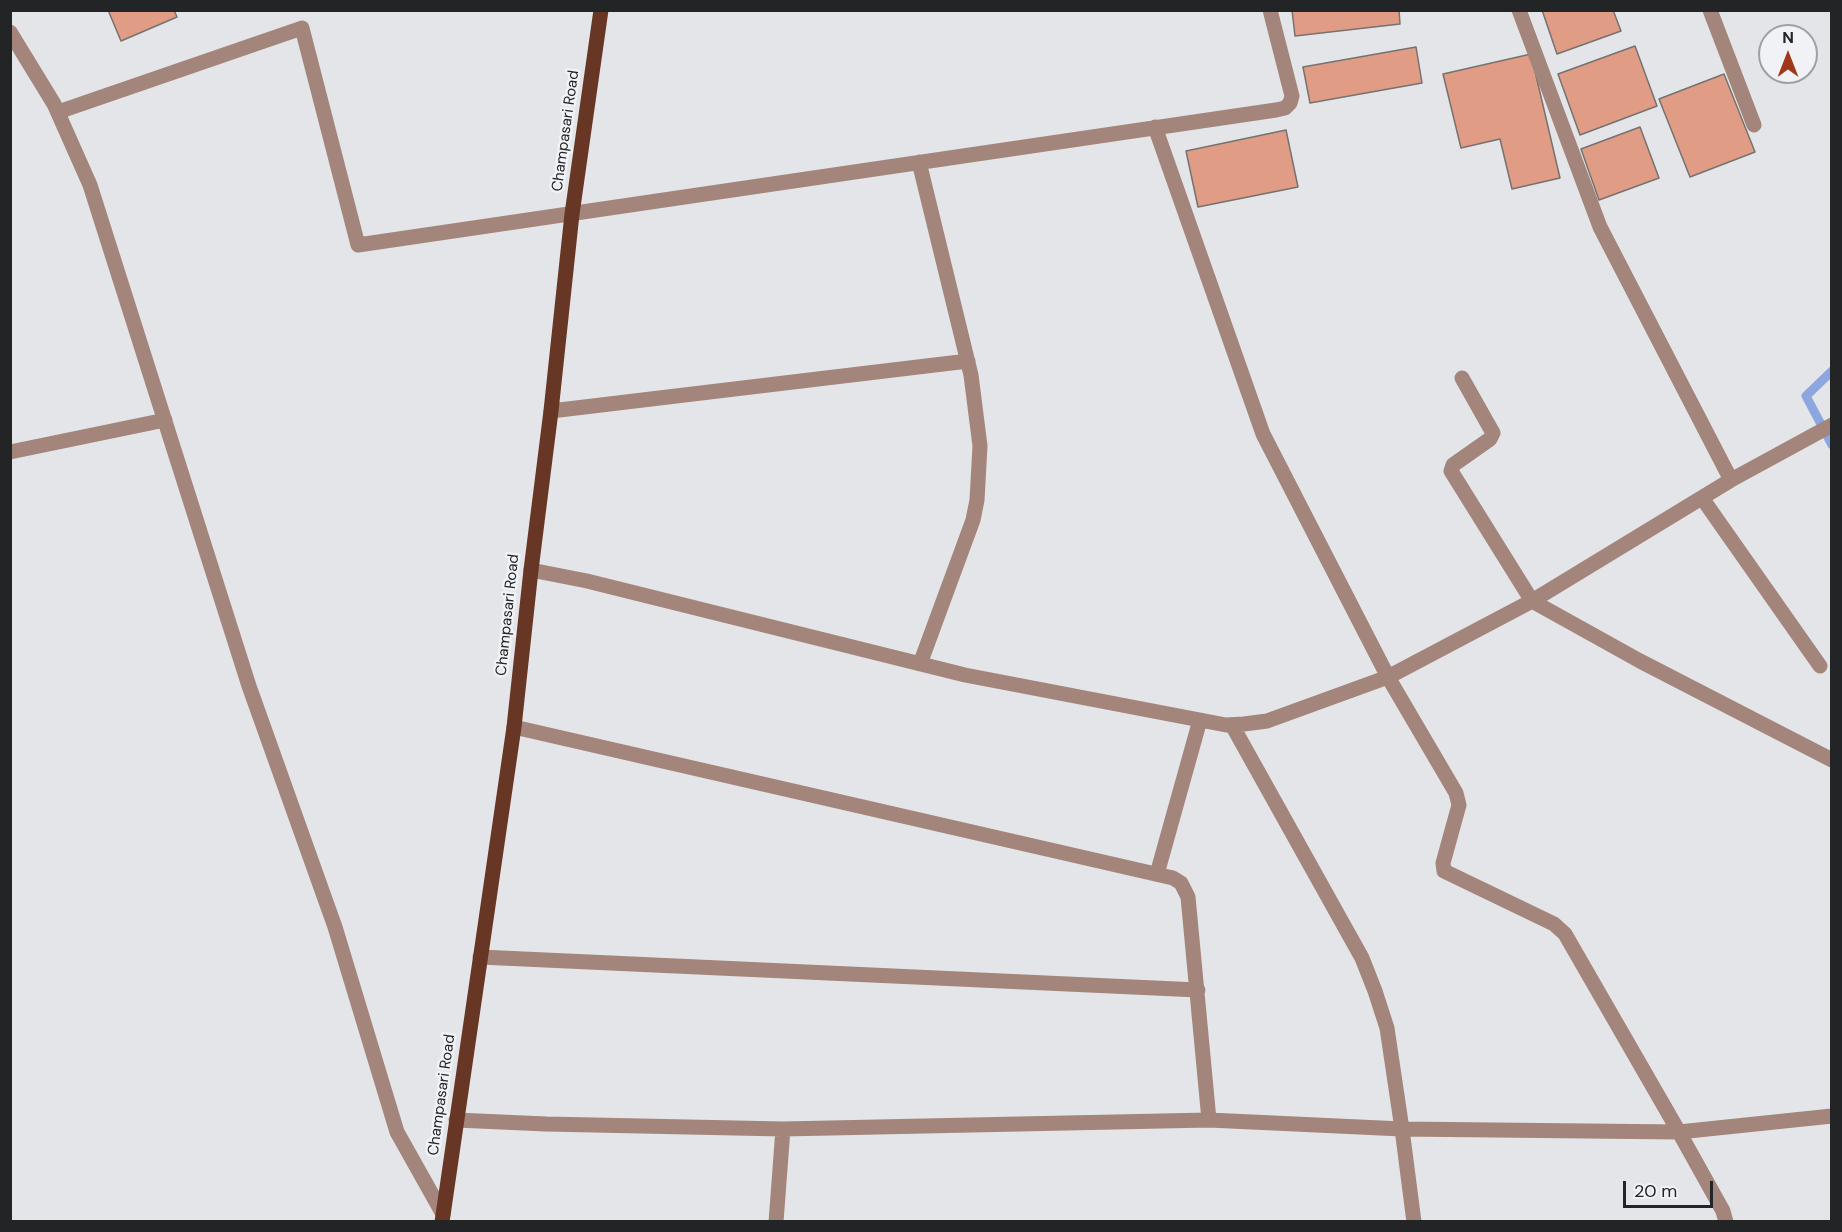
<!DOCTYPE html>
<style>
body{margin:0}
#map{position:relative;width:1842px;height:1232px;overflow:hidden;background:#e3e5e8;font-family:"DM Sans",sans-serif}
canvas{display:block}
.frame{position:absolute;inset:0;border:12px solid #232425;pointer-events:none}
.north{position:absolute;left:1758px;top:24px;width:60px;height:60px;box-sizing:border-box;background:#f0f2f5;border:2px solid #9ea0a2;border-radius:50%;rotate:0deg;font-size:16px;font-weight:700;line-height:24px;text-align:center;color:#232425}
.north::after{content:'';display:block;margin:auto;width:21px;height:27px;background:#9f371b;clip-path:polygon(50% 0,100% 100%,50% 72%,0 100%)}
.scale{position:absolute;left:1623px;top:1181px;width:90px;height:27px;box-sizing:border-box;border:3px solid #232425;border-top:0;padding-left:8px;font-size:18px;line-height:21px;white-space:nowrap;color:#232425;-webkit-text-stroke:4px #f0f2f5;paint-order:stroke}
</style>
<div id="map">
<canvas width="1842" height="1232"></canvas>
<div class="frame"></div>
<div class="north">N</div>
<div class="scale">20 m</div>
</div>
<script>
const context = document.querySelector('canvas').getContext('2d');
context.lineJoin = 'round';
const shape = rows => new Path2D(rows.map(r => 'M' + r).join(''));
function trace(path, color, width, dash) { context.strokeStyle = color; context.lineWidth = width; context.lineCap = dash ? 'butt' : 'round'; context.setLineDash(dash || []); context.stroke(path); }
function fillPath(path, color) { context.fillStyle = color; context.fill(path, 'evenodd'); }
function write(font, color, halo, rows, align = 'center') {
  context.font = font + ' "DM Sans",sans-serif'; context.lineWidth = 5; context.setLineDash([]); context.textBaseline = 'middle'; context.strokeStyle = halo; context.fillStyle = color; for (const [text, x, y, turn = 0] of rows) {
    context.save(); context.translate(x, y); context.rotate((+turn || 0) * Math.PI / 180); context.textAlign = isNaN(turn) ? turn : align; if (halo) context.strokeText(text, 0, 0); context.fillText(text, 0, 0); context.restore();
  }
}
const stream = shape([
 [1832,371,1806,396,1832,445]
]);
const building = shape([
 [108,10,174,10,177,17,121,41,108,10],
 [1292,10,1399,10,1400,24,1295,36,1292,10],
 [1542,10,1613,10,1621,31,1557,54,1542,10],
 [1635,46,1657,106,1580,135,1558,74,1635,46],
 [1416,47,1422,83,1310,103,1303,67,1416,47],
 [1531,54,1560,178,1512,189,1500,139,1461,148,1443,74,1531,54],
 [1724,74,1755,152,1690,177,1659,99,1724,74],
 [1640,127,1659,178,1599,200,1581,149,1640,127],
 [1286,130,1298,187,1198,207,1186,151,1286,130]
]);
const minor = shape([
 [1519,10,1600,227,1731,480],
 [1710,10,1754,125],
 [10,32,54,104,90,185,249,686,335,927,397,1132,443,1214],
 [58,112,302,28,358,245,1276,110,1285,108,1290,103,1292,96,1270,10],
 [1155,127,1263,434,1388,677,1456,793,1459,805,1443,863,1444,871,1554,924,1565,934,1679,1132,1832,1116],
 [919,162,971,375,980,446,977,500,973,520,920,664],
 [1462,378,1493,433,1490,439,1453,465,1451,471,1532,601,1640,661,1832,760],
 [551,411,968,361],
 [10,452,165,420],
 [1702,498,1820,666],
 [531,570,587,581,965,675,1226,725,1244,724,1267,721,1388,677,1532,601,1731,480,1832,425],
 [1232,725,1362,958,1375,991,1387,1028,1402,1129,1414,1222],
 [514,727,1173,878,1181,883,1188,897,1209,1120],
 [1157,874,1200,720],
 [480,957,1198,990],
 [456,1120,546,1124,783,1129,1209,1120,1402,1129,1679,1132,1723,1211,1726,1222],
 [776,1222,783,1129]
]);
const major = shape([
 [442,1222,514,727,531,570,551,411,572,214,601,10]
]);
const streetNames = [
 ["Champasari Road",566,131,-82],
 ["Champasari Road",508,615,-84],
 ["Champasari Road",442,1095,-82]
];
trace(stream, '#8ca7e0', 9);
fillPath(building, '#e09c84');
trace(building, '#757271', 1.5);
trace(minor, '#a3857b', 15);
trace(major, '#673625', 15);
write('15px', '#232425', '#f0f2f5', streetNames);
</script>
